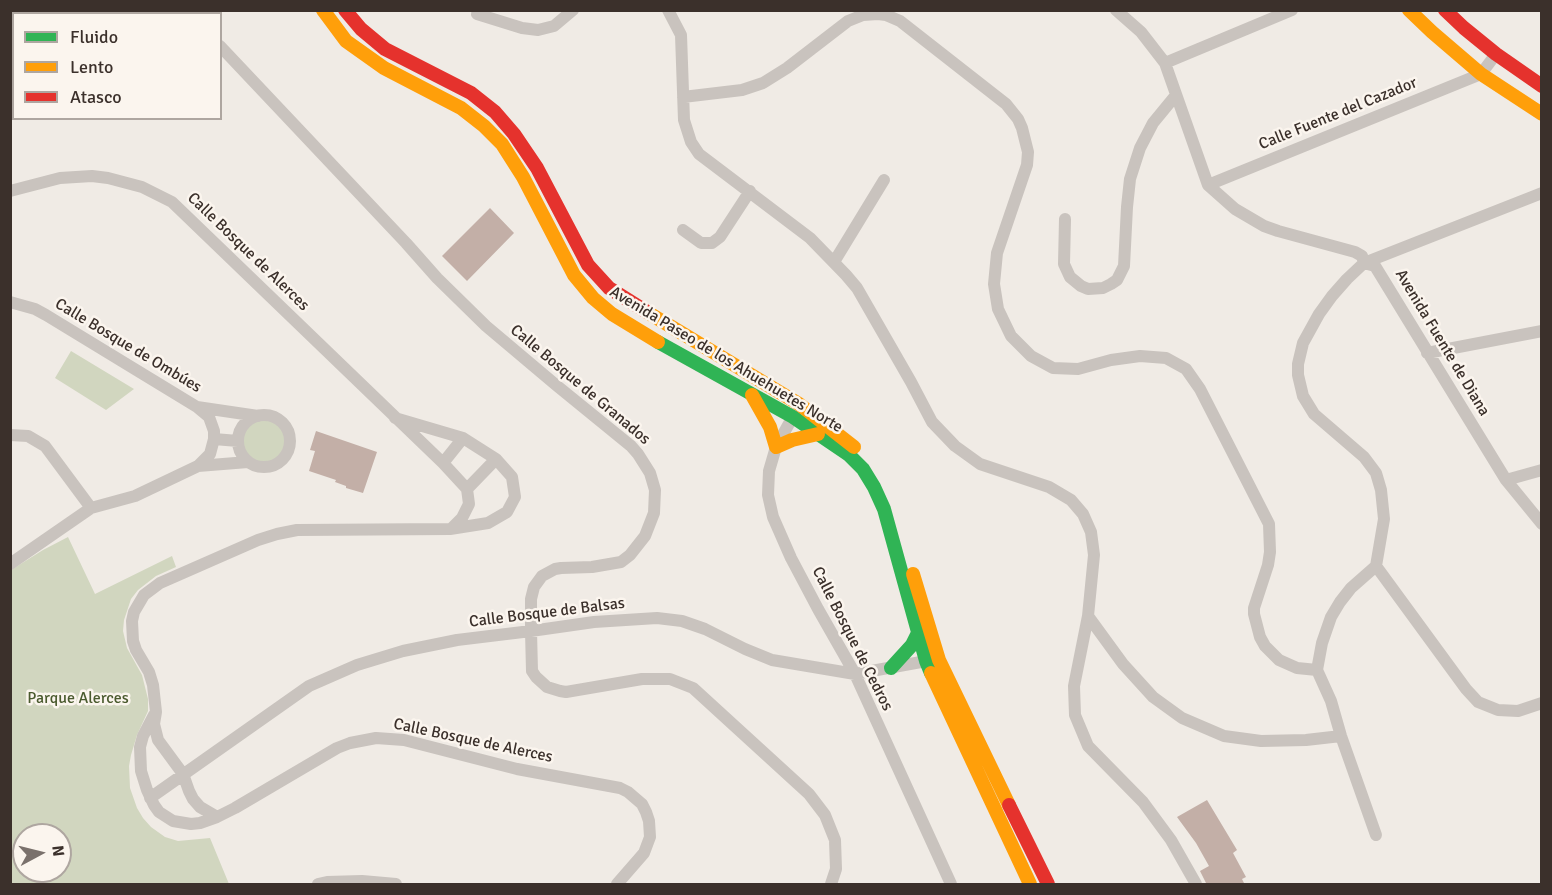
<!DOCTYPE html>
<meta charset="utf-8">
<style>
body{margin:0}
#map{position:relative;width:1552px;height:895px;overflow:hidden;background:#f0ebe5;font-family:Signika,sans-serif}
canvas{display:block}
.frame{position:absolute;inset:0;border:12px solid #3b302b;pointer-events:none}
.legend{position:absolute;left:12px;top:12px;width:210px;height:108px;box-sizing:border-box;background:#fbf5ee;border:2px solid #aea6a0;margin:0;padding:8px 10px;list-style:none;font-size:18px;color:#3b302b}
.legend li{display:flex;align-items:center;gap:12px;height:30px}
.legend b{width:30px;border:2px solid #aea6a0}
.north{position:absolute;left:12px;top:823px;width:60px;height:60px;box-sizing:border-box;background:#fbf5ee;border:2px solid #aea6a0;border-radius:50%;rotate:83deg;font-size:16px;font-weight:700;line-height:24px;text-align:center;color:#3b302b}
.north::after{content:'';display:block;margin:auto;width:21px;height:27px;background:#7a716c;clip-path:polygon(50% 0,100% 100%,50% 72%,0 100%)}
</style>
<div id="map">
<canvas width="1552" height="895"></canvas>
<div class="frame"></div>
<ul class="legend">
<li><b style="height:8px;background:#30b455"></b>Fluido</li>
<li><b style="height:8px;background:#ff9f0a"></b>Lento</li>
<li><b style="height:8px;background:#e5322d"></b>Atasco</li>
</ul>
<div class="north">N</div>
</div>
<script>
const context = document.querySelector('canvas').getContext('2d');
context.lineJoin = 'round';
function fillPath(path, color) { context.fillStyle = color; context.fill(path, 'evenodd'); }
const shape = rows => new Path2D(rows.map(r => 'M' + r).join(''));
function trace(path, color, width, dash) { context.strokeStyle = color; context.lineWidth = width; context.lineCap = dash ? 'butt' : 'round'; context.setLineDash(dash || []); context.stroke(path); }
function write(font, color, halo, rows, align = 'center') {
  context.font = font + ' Signika,sans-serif'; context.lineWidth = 5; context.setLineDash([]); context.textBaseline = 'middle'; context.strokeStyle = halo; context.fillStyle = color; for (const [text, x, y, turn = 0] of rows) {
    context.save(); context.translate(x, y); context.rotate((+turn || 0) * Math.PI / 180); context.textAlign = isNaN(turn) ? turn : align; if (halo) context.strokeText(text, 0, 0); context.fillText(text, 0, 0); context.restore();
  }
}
const green = shape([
 [71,351,134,389,106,410,55,378],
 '242 441a22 22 0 1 1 44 0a22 22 0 1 1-44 0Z',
 [68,537,95,594,172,556,176,567,156,576,138,590,131,599,124,620,123,631,127,648,142,675,148,699,148,711,137,735,131,755,129,766,130,788,137,808,143,818,151,827,165,837,178,841,210,838,229,884,11,884,11,570,43,550],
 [24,835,60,835,60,871,24,871]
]);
const building = shape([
 [490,208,514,233,467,281,442,256],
 [316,431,377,452,363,493,346,488,346,486,335,482,336,480,309,471,315,451,310,450],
 [1207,800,1237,850,1233,853,1246,877,1242,879,1245,885,1207,885,1200,871,1209,866,1196,843,1177,817]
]);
const street = shape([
 [188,10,191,14],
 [668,10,681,35,684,120,691,142,699,154,810,238,846,275,857,288,911,382,932,422,955,446,980,464,1049,487,1071,500,1083,514,1091,532,1094,555,1088,616,1074,686,1075,715,1088,746,1143,802,1171,840,1196,884],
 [1116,10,1141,32,1165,63,1208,185,1235,209,1264,226,1278,231,1355,252,1362,256,1364,263,1375,266,1506,480,1542,524],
 [211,14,215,10],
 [477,14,522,28,538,30,554,26,573,10],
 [220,46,406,243,437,278,486,326,556,385,631,446,638,454,650,473,655,490,654,513,645,536,630,555,621,562,592,567,561,568,555,569,542,576,534,587,531,599,531,631,532,671,536,677,547,687,560,691,566,692,642,679,670,679,693,688,809,794,825,815,835,840,836,869,831,884],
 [10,57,14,57],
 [1165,63,1292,10],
 [683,97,742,90,763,83,787,68,848,21,863,15,878,14,886,15,900,21,1006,104,1018,119,1022,128,1028,152,1027,165,997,253,994,284,998,309,1011,336,1031,356,1053,368,1078,369,1111,360,1140,356,1166,358,1186,369,1200,389,1269,524,1270,552,1268,565,1254,608,1254,614,1260,637,1265,646,1279,660,1297,668,1317,670],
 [1208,185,1481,74,1496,54],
 [10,191,60,178,92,176,108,178,142,187,172,202,443,463,467,489,469,504,462,518,451,529],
 [1542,193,1364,263,1347,279,1332,296,1319,314,1303,343,1298,364,1298,375,1303,396,1314,414,1364,457,1376,473,1381,490,1384,519,1376,566,1466,689,1478,702,1498,710,1518,711,1542,703],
 [1065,219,1064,264,1070,277,1081,286,1088,289,1103,288,1111,284,1117,280,1124,266,1127,207,1130,179,1140,148,1153,123,1176,95],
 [683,230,701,243,712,243,720,237,750,191],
 [834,262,884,180],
 [10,302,35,309,46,315,197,407,209,417,214,431,214,439,210,454,198,466,135,496,91,508,10,564],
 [1427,353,1542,331],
 [197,407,258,416],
 [796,411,776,447,769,471,768,495,773,517,791,558,818,609,855,674,951,884],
 '238 441a26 26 0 1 1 52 0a26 26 0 1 1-52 0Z',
 [10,435,28,436,45,446,91,508],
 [214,439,238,441],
 [443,463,463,438],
 [198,466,248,462],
 [1506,480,1542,470],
 [467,489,496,459],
 [1376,566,1351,588,1340,602,1331,617,1322,643,1317,670,1331,701,1341,736,1376,835],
 [1088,616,1123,664,1153,697,1182,718,1224,736,1261,741,1306,740,1341,736],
 [154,715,143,736,140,747,141,771,147,790,154,805,159,812,173,821,191,824,200,823,217,817,235,808,337,748,350,743,376,738,404,740,517,769,620,788,628,792,642,804,646,812,649,821,650,837,644,853,617,884],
 [150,798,309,686,357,665,403,651,457,640,531,631,594,622,657,618,682,621,705,629,745,649,772,660,855,674,932,660],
 [217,817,200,807,193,799,189,791,183,774,158,740,154,724,156,712,153,685,149,672,136,650,133,641,132,621,134,612,144,595,160,583,258,540,277,534,297,530,450,529,488,523,507,512,515,497,512,477,496,459,463,438,395,418],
 [318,884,327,882,362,881,396,884]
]);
const fast = shape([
 [658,342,793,417,849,455,863,469,874,487,884,509,926,661,931,673],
 [891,668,912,645,918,633]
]);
const slow = shape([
 [323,10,346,41,384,68,461,108,484,126,502,144,523,177,574,275,593,298,612,314,658,342],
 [1409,10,1432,32,1481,74,1542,114],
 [647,312,799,404,854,447],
 [752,395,770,427,776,447,792,440,818,434],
 [913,574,939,660,1009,805],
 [931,673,1030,884]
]);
const jam = shape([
 [345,10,361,29,385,49,471,93,495,112,514,134,537,168,588,265,609,288,647,312],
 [1445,10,1464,28,1496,54,1542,86],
 [1009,805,1048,884]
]);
const streetNames = [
 ["Calle Fuente del Cazador",1338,114,-22],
 ["Calle Bosque de Alerces",248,252,44],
 ["Avenida Fuente de Diana",1442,343,59],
 ["Calle Bosque de Ombúes",128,346,31],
 ["Avenida Paseo de los Ahuehuetes Norte",726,360,31],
 ["Calle Bosque de Granados",580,385,40],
 ["Calle Bosque de Balsas",547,613,-7],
 ["Calle Bosque de Cedros",852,639,63],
 ["Calle Bosque de Alerces",473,741,12]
];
const parkNames = [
 ["Parque Alerces",78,699]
];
fillPath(green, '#d1d6bf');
fillPath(building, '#c3afa7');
trace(street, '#c9c3be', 12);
trace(fast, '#30b455', 14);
trace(slow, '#ff9f0a', 14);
trace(jam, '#e5322d', 14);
write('16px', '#3b302b', '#fbf5ee', streetNames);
write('16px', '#4a5a2e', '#fbf5ee', parkNames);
</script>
